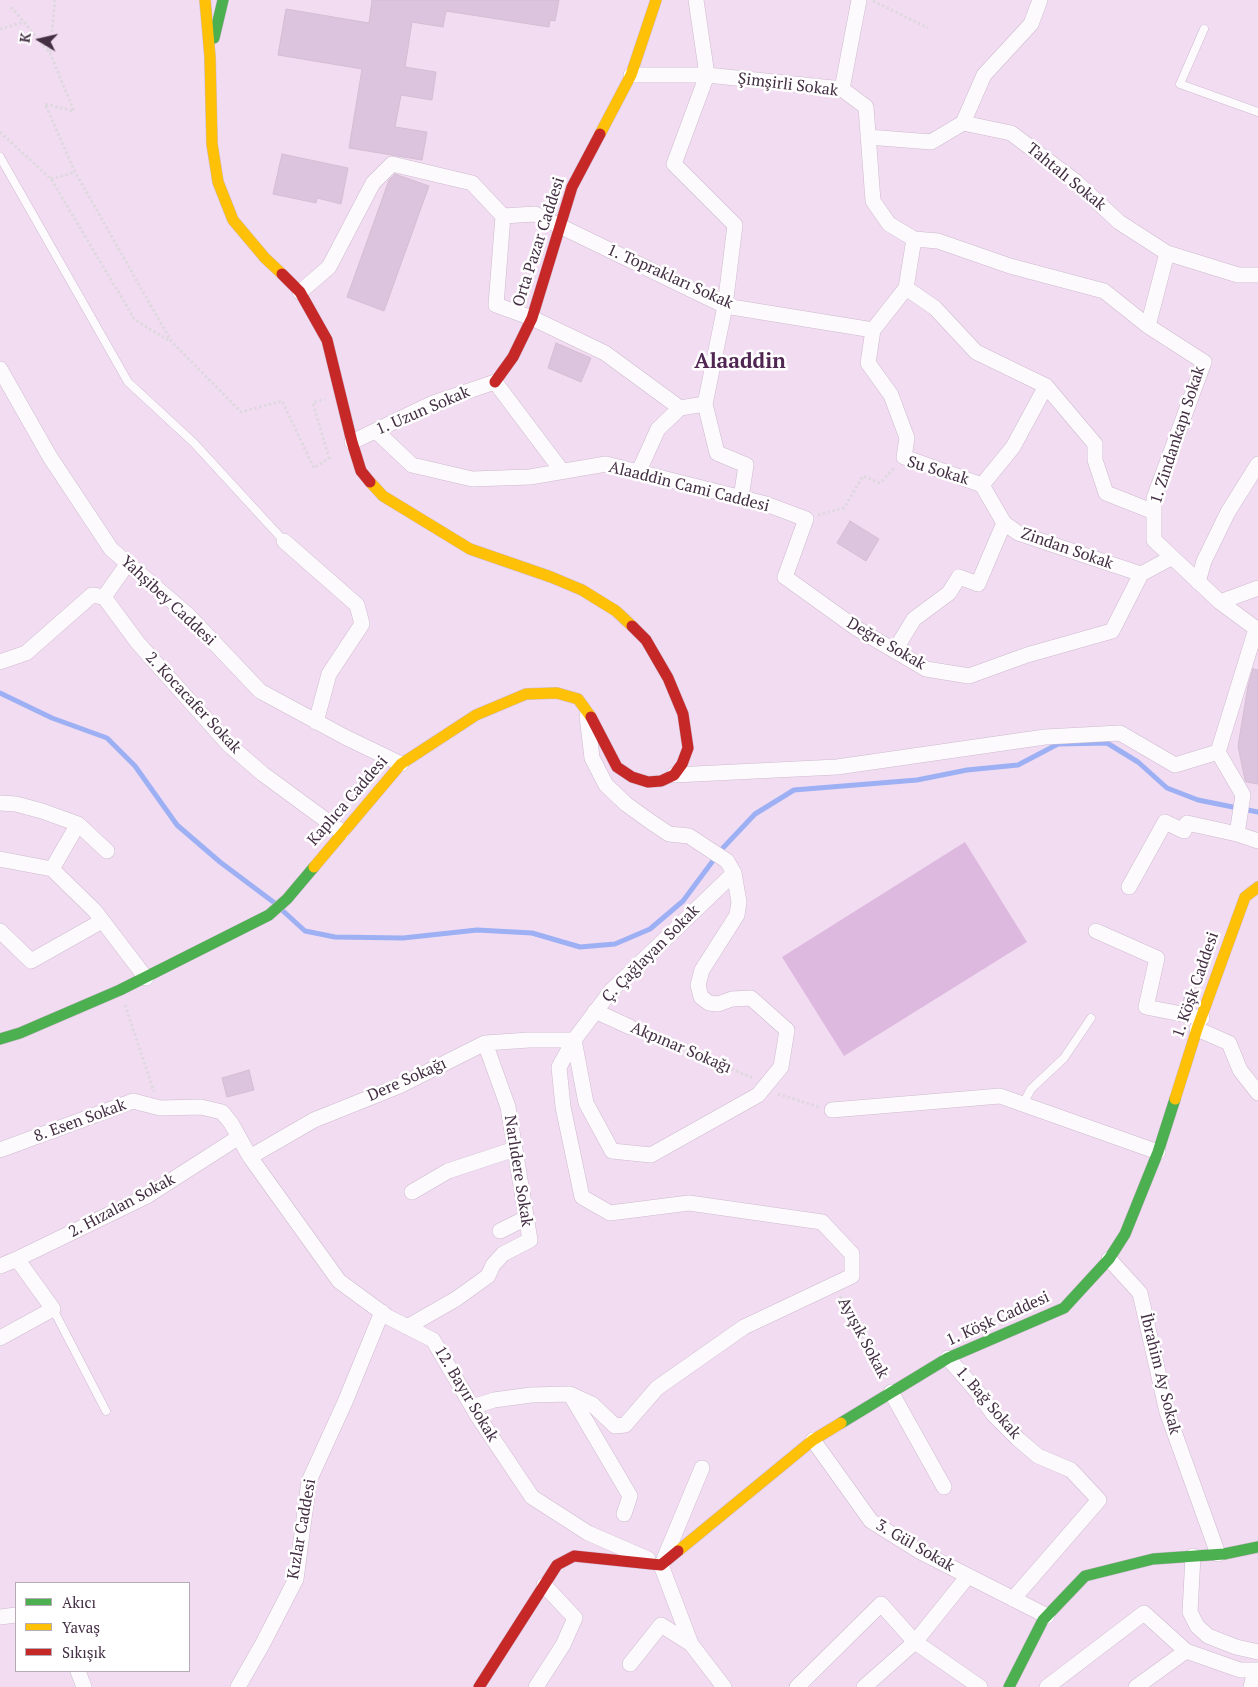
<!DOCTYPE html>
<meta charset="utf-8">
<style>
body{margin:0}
#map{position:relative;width:1258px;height:1687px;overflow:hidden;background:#f2dcf2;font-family:"PT Serif",serif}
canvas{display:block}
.legend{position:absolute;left:15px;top:1582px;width:175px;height:90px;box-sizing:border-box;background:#fff;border:1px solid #b4abb4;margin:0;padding:6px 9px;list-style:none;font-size:15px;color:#432e43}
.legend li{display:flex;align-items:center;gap:10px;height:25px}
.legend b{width:25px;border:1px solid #b4abb4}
.north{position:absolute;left:15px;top:15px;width:50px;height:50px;-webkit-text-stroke:4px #fff;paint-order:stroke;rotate:279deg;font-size:14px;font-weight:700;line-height:20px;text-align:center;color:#432e43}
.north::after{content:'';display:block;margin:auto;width:18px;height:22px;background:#432e43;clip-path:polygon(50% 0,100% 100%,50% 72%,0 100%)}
</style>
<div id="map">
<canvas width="1258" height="1687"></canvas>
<ul class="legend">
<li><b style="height:6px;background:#4caf50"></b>Akıcı</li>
<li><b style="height:6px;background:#ffc107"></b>Yavaş</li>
<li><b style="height:6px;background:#c62828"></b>Sıkışık</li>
</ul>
<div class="north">K</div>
</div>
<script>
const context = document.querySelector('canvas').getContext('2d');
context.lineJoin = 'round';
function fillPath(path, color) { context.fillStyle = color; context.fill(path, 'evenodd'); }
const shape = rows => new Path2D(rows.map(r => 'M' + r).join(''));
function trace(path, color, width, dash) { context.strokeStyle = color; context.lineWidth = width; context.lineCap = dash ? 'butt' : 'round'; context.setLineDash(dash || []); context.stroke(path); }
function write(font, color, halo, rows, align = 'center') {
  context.font = font + ' "PT Serif",serif'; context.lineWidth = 5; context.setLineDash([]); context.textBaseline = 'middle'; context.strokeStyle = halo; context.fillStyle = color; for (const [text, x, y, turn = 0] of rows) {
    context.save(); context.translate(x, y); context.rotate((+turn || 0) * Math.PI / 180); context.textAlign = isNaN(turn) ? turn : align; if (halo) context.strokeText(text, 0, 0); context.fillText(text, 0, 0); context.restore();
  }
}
const green = shape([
 [965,842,1027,942,844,1056,782,957]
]);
const stream = shape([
 [0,693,52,718,107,738,135,766,177,825,220,862,276,904],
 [282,910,305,931,335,937,403,938,477,930,532,933,580,947,615,944,650,929,683,901,721,850,755,814,794,790,917,780,967,770,1018,765,1058,744,1107,743,1138,762,1167,788,1198,800,1258,812]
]);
const building = shape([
 [372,0,559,0,555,21,550,20,549,27,446,11,443,27,412,22,405,67,436,72,432,100,401,95,395,127,427,132,422,160,349,148,362,69,278,55,286,9,369,23,372,0],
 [282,154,348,168,341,204,317,198,316,203,273,194,282,154],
 [395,174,429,186,384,311,347,297,389,180,395,174],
 [556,343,591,358,581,382,548,368,556,343],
 [850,521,879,539,866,561,837,543,850,521],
 [1253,669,1258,670,1258,784,1246,782,1245,780,1238,746,1248,686,1253,669],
 [1185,993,1197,994,1193,1007,1183,1005,1185,993],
 [249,1070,254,1090,227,1097,222,1078,249,1070]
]);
const path = shape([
 [873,1,928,28],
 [11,7,50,53,74,111,45,104,75,172,171,341,241,412,282,401,314,468,329,458,313,403,325,399],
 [0,29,24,22],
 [50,52,55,0],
 [0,132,51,179,135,320,170,341],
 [51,179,75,172],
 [818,515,844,508,863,476,880,483,895,467],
 [125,1005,154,1092],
 [644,1032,753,1078],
 [778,1094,819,1107],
 [840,1296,884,1379]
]);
const lane = shape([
 [1204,29,1180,84,1258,112],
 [0,157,128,382,194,443,284,541],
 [1023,1104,1031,1089,1064,1058,1091,1018],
 [53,1309,106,1411]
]);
const street = shape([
 [696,0,707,75,674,164,735,225,725,306,705,404,717,453,746,465,741,498],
 [631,75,707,75,842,89,866,107,873,201,889,224,914,239,906,288,873,330,868,363,891,395,907,438,904,457,982,485],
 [842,89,859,0],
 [963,123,984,75,1031,24,1040,0],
 [868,137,931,142,963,123,1011,133,1075,181,1119,222,1167,253,1238,275,1258,275],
 [503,216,496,305,532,318,605,353,680,408],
 [914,239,938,241,1010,266,1104,291,1148,326,1204,362,1154,498,1154,540,1220,602,1258,630],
 [906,288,935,308,976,352,1046,386,1095,444,1095,460,1106,493,1154,512],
 [300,292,329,267,373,183,392,164,472,183,503,216,535,214,725,306,873,330],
 [1148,326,1167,253],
 [0,369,50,457,111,549,187,614,260,691,345,737,401,764],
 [376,431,412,465,472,479,530,477,606,464,766,504,806,519,785,577,856,628,926,669,969,676,1027,655,1112,631,1141,574],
 [352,442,433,403,495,382,562,471],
 [638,473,658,429,680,408,705,404],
 [982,485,1004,523,1018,533,1141,574,1171,558],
 [982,485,1013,447,1046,386],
 [284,541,357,605,362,624,329,674,316,722],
 [1198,582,1204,561,1228,512,1258,464],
 [104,597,138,643,228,744,263,774,342,832],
 [104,597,128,563],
 [1220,602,1258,588],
 [895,650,914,619,949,593,959,577,978,584,1004,523],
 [0,662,26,653,92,595,104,597],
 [674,775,837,767,1045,737,1120,733,1175,765,1218,752],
 [0,803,16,804,42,811,78,824,107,851],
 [1237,834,1243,795,1218,752,1256,629],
 [0,859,52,869,95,911,146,978],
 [52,869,78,824],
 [1129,887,1165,822,1184,831,1187,823,1237,834,1258,841],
 [0,931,31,961,102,921],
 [1096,931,1157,958,1146,1007,1202,1018],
 [595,1011,630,1027],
 [1197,1029,1229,1043,1240,1070,1258,1093],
 [574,1040,586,1103,612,1151,651,1155,758,1095,781,1067,787,1030,751,998,732,999,718,1004,709,1003,701,997,698,985,702,970,737,915,739,902,734,873,727,861,689,836,669,834,651,822,626,804,606,785,592,758,587,716],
 [832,1110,1000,1096,1158,1152],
 [0,1150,133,1101,160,1108,201,1107,222,1112,231,1123,250,1157,339,1281,388,1317,433,1340,477,1415,532,1497,588,1533,648,1559],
 [250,1157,314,1120,399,1086,485,1043,529,1040,574,1040],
 [412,1192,448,1171,515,1149],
 [500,1231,526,1218],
 [1109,1259,1140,1293,1167,1412,1218,1554],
 [0,1266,17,1259,147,1196,239,1137],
 [407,1327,456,1299,488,1276,493,1265,503,1254,530,1240,508,1107,485,1043],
 [0,1338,53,1309,17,1259],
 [948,1358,980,1395,993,1414,1018,1439,1038,1456,1071,1470,1099,1500,1013,1599],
 [891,1392,944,1487],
 [570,1394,630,1496,624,1514],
 [472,1407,494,1400,531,1395,570,1394,592,1404,615,1426,625,1425,657,1388,744,1327,852,1276,852,1254,822,1222,689,1203,610,1213,582,1197,563,1107,559,1067,574,1040,611,991,734,873],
 [813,1440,871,1521,919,1551,1047,1616],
 [1193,1556,1190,1612,1197,1626,1208,1636,1236,1647,1258,1652],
 [662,1564,702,1468],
 [661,1565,691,1644,724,1687],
 [0,1617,16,1615],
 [630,1664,661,1625,691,1644],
 [78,1671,84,1687],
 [238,1687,262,1645,296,1579,309,1481,345,1402,382,1312],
 [536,1687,563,1645,575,1618,544,1585],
 [797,1687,881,1604,915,1642,980,1687],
 [864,1687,915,1642,968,1576],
 [1047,1687,1144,1613,1186,1651,1240,1670,1258,1670],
 [1136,1687,1186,1651],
 [1251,1687,1255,1671]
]);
const fast = shape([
 [214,38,223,0],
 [0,1039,20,1033,120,990,269,915,287,899,314,867],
 [841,1423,948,1358,1064,1308,1109,1259,1125,1234,1158,1152,1175,1099],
 [1009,1687,1043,1620,1085,1576,1153,1559,1224,1554,1258,1547]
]);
const slow = shape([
 [205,0,210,57,212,144,218,182,233,220,265,258,282,274],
 [600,134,631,75,656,0],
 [370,482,383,496,470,549,551,577,582,590,616,611,632,626],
 [314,867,401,764,476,715,526,694,557,693,578,699,591,717],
 [1175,1099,1197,1029,1245,897,1258,887],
 [678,1551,813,1440,841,1423]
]);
const jam = shape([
 [282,274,300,292,327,340,352,442,361,471,370,482],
 [495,382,513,357,532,318,572,187,600,134],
 [591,717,617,767,632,777,648,782,661,781,674,775,682,764,688,748,683,714,668,678,646,640,632,626],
 [479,1687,557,1565,574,1556,661,1565,678,1551]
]);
const streetNames = [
 ["Şimşirli Sokak",788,85,7],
 ["Tahtalı Sokak",1066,177,39],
 ["Orta Pazar Caddesi",539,242,-72],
 ["1. Toprakları Sokak",670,277,24],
 ["1. Uzun Sokak",423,411,-23],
 ["1. Zindankapı Sokak",1178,435,-72],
 ["Su Sokak",938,471,17],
 ["Alaaddin Cami Caddesi",689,487,14],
 ["Zindan Sokak",1067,549,19],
 ["Yahşibey Caddesi",168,601,43],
 ["Değre Sokak",886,644,30],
 ["2. Kocacafer Sokak",193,703,47],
 ["Kaplıca Caddesi",348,801,-49],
 ["Ç. Çağlayan Sokak",651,954,-45],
 ["1. Köşk Caddesi",1196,985,-71],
 ["Akpınar Sokağı",681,1048,23],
 ["Dere Sokağı",407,1080,-24],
 ["8. Esen Sokak",80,1121,-20],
 ["Narlıdere Sokak",518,1171,81],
 ["2. Hızalan Sokak",122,1206,-28],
 ["1. Köşk Caddesi",998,1319,-24],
 ["Ayışık Sokak",863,1338,62],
 ["İbrahim Ay Sokak",1160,1374,76],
 ["12. Bayır Sokak",466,1394,59],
 ["1. Bağ Sokak",988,1403,49],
 ["Kızlar Caddesi",302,1529,-80],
 ["3. Gül Sokak",915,1546,30]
];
const districtNames = [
 ["Alaaddin",740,362]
];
fillPath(green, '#deb9df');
trace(stream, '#9db0f4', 5);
fillPath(building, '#ddc4de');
trace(building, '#d2bed2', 1);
trace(lane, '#cdbace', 9);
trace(street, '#cdbace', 16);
trace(fast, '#cdbace', 12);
trace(slow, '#cdbace', 12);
trace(jam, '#cdbace', 12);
trace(path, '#dfd9df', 3, [2.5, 2.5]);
trace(lane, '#fdfafd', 8);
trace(street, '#fdfafd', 15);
trace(fast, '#4caf50', 11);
trace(slow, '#ffc107', 11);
trace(jam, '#c62828', 11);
write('16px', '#432e43', '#fff', streetNames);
write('bold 21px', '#502652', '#fff', districtNames);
</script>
